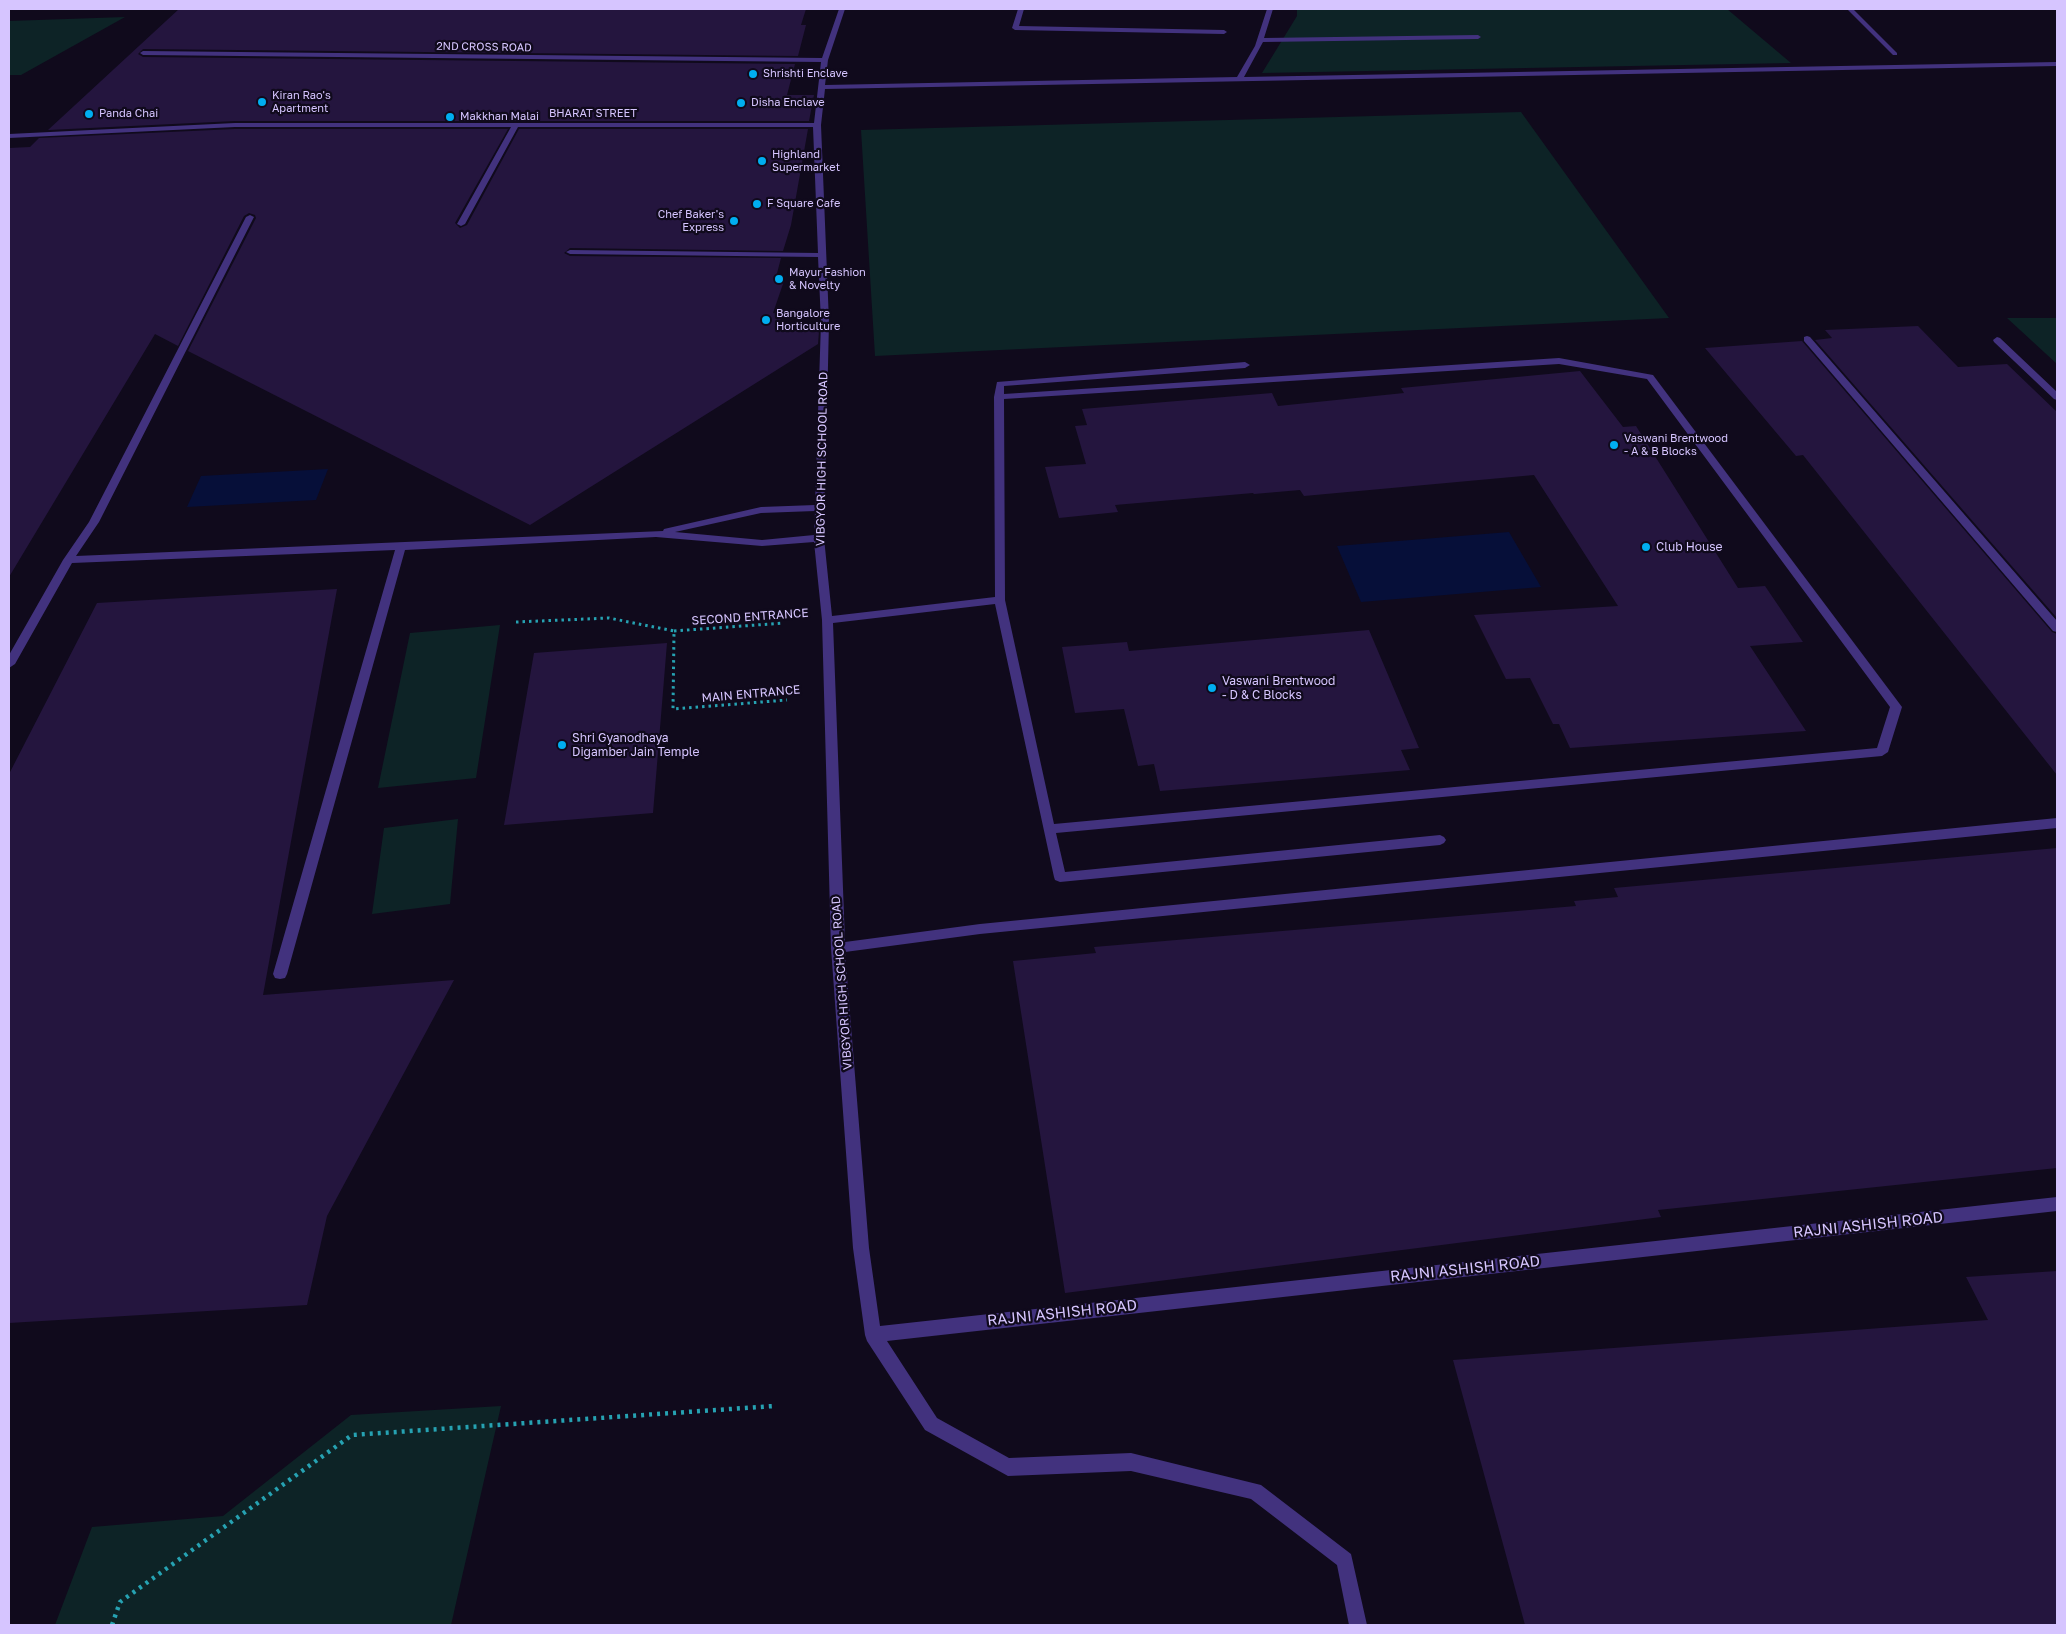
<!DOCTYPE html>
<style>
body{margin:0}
#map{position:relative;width:2066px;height:1634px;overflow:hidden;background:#100a1c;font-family:"Golos Text",sans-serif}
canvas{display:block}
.frame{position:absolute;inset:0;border:10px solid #d6c5ff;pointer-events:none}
</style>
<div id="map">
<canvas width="2066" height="1634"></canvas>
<div class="frame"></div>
</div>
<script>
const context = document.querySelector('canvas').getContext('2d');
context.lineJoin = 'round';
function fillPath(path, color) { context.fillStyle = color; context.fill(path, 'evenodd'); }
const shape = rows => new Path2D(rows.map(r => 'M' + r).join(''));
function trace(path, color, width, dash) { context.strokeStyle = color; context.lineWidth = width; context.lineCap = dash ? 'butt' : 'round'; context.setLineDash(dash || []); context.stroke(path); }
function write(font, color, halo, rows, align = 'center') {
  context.font = font + ' "Golos Text",sans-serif'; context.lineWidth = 4.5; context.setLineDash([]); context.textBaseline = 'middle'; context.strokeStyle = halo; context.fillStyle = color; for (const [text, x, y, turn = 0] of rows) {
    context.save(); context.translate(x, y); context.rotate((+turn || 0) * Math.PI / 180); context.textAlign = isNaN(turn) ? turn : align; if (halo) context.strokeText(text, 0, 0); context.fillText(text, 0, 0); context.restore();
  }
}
const green = shape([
 [1297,9,1727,9,1791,63,1262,73,1297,16],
 [125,17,21,75,9,75,9,21],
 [1521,112,1669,318,875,356,861,130],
 [2007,318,2057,318,2057,364],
 [500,625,476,778,378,788,410,633],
 [458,819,450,904,372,914,384,828],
 [501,1406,451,1625,55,1625,92,1527,223,1516,351,1415]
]);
const water = shape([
 [328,469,316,500,187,507,201,476],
 [1509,532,1541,587,1361,602,1337,546]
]);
const building = shape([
 [179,9,806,9,801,25,806,25,798,56,143,49,138,54,143,57,795,64,787,95,814,95,809,121,235,121,48,130],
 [235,129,508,129,455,223,460,228,467,225,519,129,808,129,791,225,783,251,570,248,564,253,570,256,781,258,775,281,784,281,773,313,782,314,777,331,819,331,818,344,530,525,188,351,256,218,255,215,249,213,244,216,178,346,155,334,9,577,9,148,30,147,39,138],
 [1918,326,1958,367,2007,364,2057,412,2057,618,1815,340,1832,338,1825,330],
 [1802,341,2052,632,2057,634,2057,775,1803,455,1796,456,1705,348],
 [1580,371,1623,427,1636,426,1738,588,1765,586,1803,642,1750,646,1806,731,1570,748,1559,724,1553,724,1530,678,1506,679,1474,615,1618,606,1534,475,1304,496,1300,490,1254,494,1253,493,1115,505,1118,512,1059,518,1045,467,1086,464,1075,426,1087,425,1082,409,1272,393,1278,406,1404,393,1401,388],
 [337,589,263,995,454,980,327,1216,307,1305,9,1323,9,774,97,603],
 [1369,630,1419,748,1401,750,1410,770,1160,791,1154,764,1138,766,1124,709,1075,713,1062,647,1127,642,1129,651],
 [667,643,653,813,504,825,534,653],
 [2057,848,2057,1168,1658,1210,1661,1217,1065,1293,1013,961,1096,953,1094,947,1576,906,1574,901,1618,897,1614,888],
 [2057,1271,2057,1625,1525,1625,1453,1360,1988,1320,1966,1277]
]);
const pathFar1 = shape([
 [516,622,609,618,674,631,673,709,787,700],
 [674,631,784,623]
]);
const path = shape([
 [112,1625,120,1602,352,1435,774,1406]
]);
const minor = shape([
 [839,9,845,9,828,60,825,85,1237,77,1255,46,1267,9,1273,9,1264,38,1478,35,1481,37,1478,39,1263,42,1244,77,2057,62,2057,66,825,89,821,125,829,322,824,538,832,616,995,597,994,397,997,382,1245,362,1250,365,1245,368,1004,386,1004,394,1559,358,1653,375,1902,707,1888,752,1882,756,1056,833,1065,872,1440,835,1444,837,1446,840,1444,843,1440,845,1060,882,1055,880,1054,877,995,604,833,623,845,942,980,924,2057,818,2057,828,980,934,845,952,869,1248,880,1326,2057,1197,2057,1211,887,1341,937,1418,1009,1458,1131,1453,1261,1485,1351,1554,1367,1625,1349,1625,1337,1565,1251,1499,1131,1471,1008,1476,925,1430,867,1341,865,1335,853,1248,831,948,822,620,814,542,762,546,656,537,405,550,287,974,285,978,280,979,275,978,273,974,395,550,72,563,15,664,9,668,9,655,63,560,89,522,246,217,250,215,254,217,99,522,76,556,663,531,664,529,761,507,815,505,821,322,818,257,570,254,566,252,570,250,818,253,813,127,518,127,465,224,461,226,457,224,511,127,235,127,9,138,9,134,235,123,814,123,821,62,143,55,140,53,143,51,822,58,839,9],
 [1559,364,1647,379,1890,707,1877,748,1054,824,1005,600,1004,399,1559,364],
 [815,511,814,535,762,540,675,532,761,513,815,511],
 [1018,9,1024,9,1019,26,1224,30,1227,32,1224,34,1015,30,1012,28,1018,9],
 [1847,9,1853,9,1897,53,1897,55,1893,55,1847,9],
 [1807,336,1810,337,2057,621,2057,632,2053,631,1804,341,1804,337,1807,336],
 [1997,337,2000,338,2057,392,2057,400,2054,399,1994,342,1993,340,1997,337]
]);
const markers = [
 [753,74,5,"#00aef0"],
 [262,102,5,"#00aef0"],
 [741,103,5,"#00aef0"],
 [89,114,5,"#00aef0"],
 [450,117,5,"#00aef0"],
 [762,161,5,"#00aef0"],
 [757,204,5,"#00aef0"],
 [734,221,5,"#00aef0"],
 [779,279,5,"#00aef0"],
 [766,320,5,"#00aef0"],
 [1614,445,5,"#00aef0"],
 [1646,547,5,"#00aef0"],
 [1212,688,5,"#00aef0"],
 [562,745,5,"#00aef0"]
];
const farStreetnames = [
 ["2ND CROSS ROAD",484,47,1],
 ["BHARAT STREET",593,114]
];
const farPoinames = [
 ["Shrishti Enclave",763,74],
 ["Kiran Rao's",272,96],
 ["Apartment",272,109],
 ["Disha Enclave",751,103],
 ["Panda Chai",99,114],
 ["Makkhan Malai",460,117],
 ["Highland",772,155],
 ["Supermarket",772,168],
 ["F Square Cafe",767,204],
 ["Chef Baker's",724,215,"right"],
 ["Express",724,228,"right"],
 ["Mayur Fashion",789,273],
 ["& Novelty",789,286],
 ["Bangalore",776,314],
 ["Horticulture",776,327],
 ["Vaswani Brentwood",1624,439],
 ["- A & B Blocks",1624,452]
];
const streetNames = [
 ["VIBGYOR HIGH SCHOOL ROAD",822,459,-89],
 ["SECOND ENTRANCE",750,617,-4],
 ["MAIN ENTRANCE",751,694,-5],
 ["VIBGYOR HIGH SCHOOL ROAD",842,983,-94]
];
const poiNames = [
 ["Club House",1656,547],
 ["Vaswani Brentwood",1222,681],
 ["- D & C Blocks",1222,695],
 ["Shri Gyanodhaya",572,738],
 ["Digamber Jain Temple",572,752]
];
const nearStreetnames = [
 ["RAJNI ASHISH ROAD",1868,1225,-6],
 ["RAJNI ASHISH ROAD",1465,1269,-6],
 ["RAJNI ASHISH ROAD",1062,1313,-6]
];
fillPath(green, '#0d2326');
fillPath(water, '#060f39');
fillPath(building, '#24153e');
trace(pathFar1, '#26a2b2', 3, [2.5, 4]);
trace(path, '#26a2b2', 4.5, [3, 5]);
fillPath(minor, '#42327e');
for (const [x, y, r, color] of markers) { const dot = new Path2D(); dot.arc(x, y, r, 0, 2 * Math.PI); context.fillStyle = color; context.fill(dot); trace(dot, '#100a1c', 2); }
write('11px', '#d6c5ff', '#100a1c', farStreetnames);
write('11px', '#d6c5ff', '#100a1c', farPoinames, 'left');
write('12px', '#d6c5ff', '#100a1c', streetNames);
write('12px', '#d6c5ff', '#100a1c', poiNames, 'left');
write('15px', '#d6c5ff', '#100a1c', nearStreetnames);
</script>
